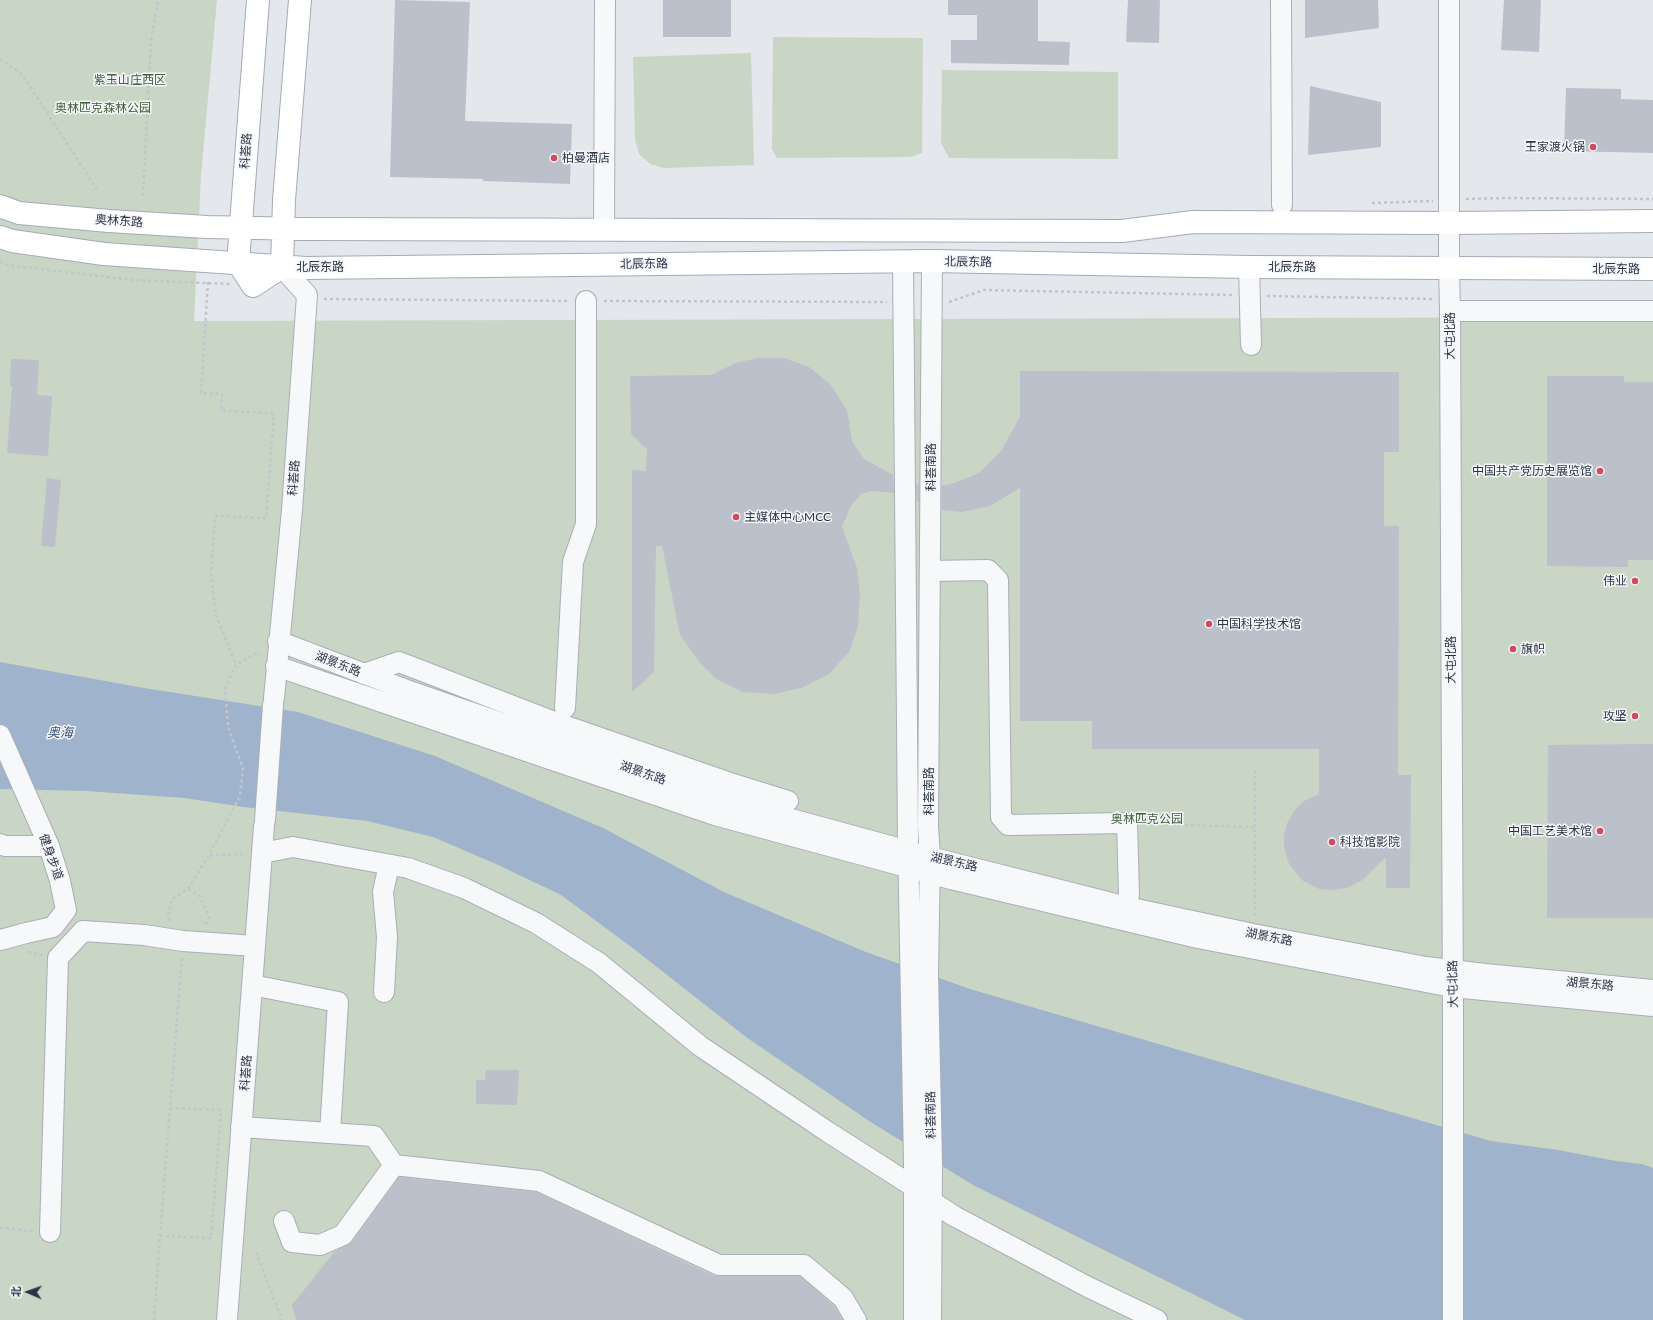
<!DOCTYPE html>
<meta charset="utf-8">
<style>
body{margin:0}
#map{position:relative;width:1653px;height:1320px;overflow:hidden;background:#e4e7ec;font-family:Lato,"Noto Sans SC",sans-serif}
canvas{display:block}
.north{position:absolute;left:8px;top:1272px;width:40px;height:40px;-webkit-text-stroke:3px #f4f6f9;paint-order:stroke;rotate:272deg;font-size:11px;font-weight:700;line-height:16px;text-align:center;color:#2b3445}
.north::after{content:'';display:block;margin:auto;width:14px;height:18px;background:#2b3445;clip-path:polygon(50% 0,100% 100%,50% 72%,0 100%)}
</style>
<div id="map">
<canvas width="1653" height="1320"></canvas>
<div class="north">北</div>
</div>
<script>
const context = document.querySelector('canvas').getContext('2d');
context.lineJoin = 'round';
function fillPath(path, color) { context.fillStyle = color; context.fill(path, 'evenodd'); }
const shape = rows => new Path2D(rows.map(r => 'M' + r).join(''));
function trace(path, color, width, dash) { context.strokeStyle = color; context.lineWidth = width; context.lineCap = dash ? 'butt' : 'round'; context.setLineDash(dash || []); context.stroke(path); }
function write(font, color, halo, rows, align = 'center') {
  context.font = font + ' Lato,"Noto Sans SC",sans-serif'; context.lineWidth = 3; context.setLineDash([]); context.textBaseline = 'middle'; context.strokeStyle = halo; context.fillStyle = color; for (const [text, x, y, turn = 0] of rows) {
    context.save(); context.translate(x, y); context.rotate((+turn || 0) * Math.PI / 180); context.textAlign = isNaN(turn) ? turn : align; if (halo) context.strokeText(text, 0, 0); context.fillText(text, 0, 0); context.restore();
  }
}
const green = shape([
 [0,0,217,0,201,175,194,321,1653,317,1653,1320,0,1320],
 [773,37,923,38,922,153,911,157,777,158,772,149],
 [751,53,754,165,664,168,650,164,639,154,635,138,633,57],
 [942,70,1118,72,1118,159,949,158,941,143]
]);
const water = shape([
 [0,662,144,688,298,712,435,756,603,828,724,892,866,952,970,989,1491,1141,1558,1150,1616,1161,1642,1164,1653,1168,1653,1320,1245,1320,973,1185,869,1121,746,1037,634,949,561,895,496,864,433,837,367,821,244,807,184,798,86,791,0,789]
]);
const building = shape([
 [395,0,470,2,465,121,572,124,570,184,483,181,483,179,390,177],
 [663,0,731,0,731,37,663,37],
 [948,0,1038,0,1038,41,1070,42,1069,65,951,63,951,40,977,40,977,15,948,15],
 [1128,0,1160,0,1159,43,1126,42],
 [1305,0,1378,0,1379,28,1305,38],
 [1504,0,1541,0,1539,52,1501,50],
 [1310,86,1381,102,1381,147,1308,155],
 [1566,88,1621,89,1621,99,1653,100,1653,153,1564,151],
 [758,358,784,358,809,367,830,384,847,410,852,441,864,459,893,475,894,493,872,491,861,494,850,507,842,527,857,568,860,594,858,627,849,652,829,674,801,688,775,694,743,692,716,679,700,663,680,635,662,546,656,546,654,672,632,692,632,470,646,471,647,450,631,434,630,376,711,375,735,363],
 [11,359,39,360,37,395,52,396,48,456,7,453,12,386,10,386],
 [1020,371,1399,372,1399,452,1384,452,1384,526,1399,526,1398,775,1411,775,1410,888,1386,888,1386,857,1361,881,1347,888,1330,890,1319,889,1303,881,1289,864,1284,847,1284,834,1288,821,1295,810,1304,801,1319,794,1319,749,1092,749,1092,721,1020,721,1020,488,990,506,961,512,942,510,942,486,954,483,979,473,1001,451,1020,417],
 [1547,376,1624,376,1624,382,1653,382,1653,560,1628,560,1628,567,1547,566],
 [47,478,61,480,55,547,41,546],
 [916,484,919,485,919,502,917,501],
 [1653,744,1653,918,1547,918,1548,745],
 [486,1070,519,1070,517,1105,476,1104,476,1080,485,1080],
 [399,1177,536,1192,714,1276,800,1276,834,1306,843,1320,296,1320,292,1305,335,1251,352,1242]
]);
const path = shape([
 [0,59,22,74,99,193],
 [143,196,151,41,158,0],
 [1466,199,1504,198,1653,199],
 [1372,203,1433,201],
 [0,262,7,265,132,280,230,284],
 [208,282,201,393,222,394,221,410,274,414,266,518,215,516,211,576,216,615,236,665],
 [1267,296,1432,299],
 [324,299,569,301],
 [604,301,887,302],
 [949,302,984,290,1232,295],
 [1143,824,1255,827,1255,918],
 [1255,827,1255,769],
 [210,855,245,854],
 [188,889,200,896,209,917,205,925],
 [170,921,168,915,172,899,188,889,209,855,240,796,243,769,228,726,225,687,236,665,255,654,261,653],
 [28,952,42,955],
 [0,1228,34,1231],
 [160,1236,170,1108],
 [256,1252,282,1320],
 [154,1320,160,1236,211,1238,221,1110,170,1108,182,957]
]);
const minor = shape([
 [1281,0,1282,205],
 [1449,0,1449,268,1450,311,1453,1020,1453,1320],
 [604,230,605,0],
 [903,262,908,839,914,1162,914,1320],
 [1249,267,1251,345],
 [1450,311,1653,311],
 [930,571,988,570,998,580,1001,817,1008,825,1127,823,1129,894,1127,907],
 [278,641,412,692,729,802,930,857,1127,907,1253,934,1426,967,1485,974,1653,990],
 [276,666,715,815,951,879,1198,938,1452,987,1653,1006],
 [364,674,399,662,557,723,730,783,788,801],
 [274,698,292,510,307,295,282,267],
 [565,708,573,562,586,524,586,301],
 [0,735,49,846,60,881,66,910,53,927,26,933,0,940],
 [265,820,273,705],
 [0,844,5,846,49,846],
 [262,853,293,847,408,868,464,888,536,923,599,963,700,1046,828,1132,914,1187,931,1201,954,1216,1088,1287,1157,1320],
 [252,985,338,1002,330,1133],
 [384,992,387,937,383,892,389,865],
 [241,1127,374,1136,394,1165],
 [284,1221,292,1242,320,1245,343,1235,394,1165,539,1181,719,1265,804,1265,843,1298,856,1320],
 [50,1232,58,958,83,931,144,935,183,941,255,946],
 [227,1320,264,826],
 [931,1320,932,1163,928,974,930,857,928,826,932,261]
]);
const major = shape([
 [258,0,238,263,253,286,282,267,284,200,300,0],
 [0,206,19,213,109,221,207,227,305,229,1122,231,1193,222,1450,223,1653,221],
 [0,237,12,241,104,254,306,268,932,261,1249,267,1653,269]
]);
const markers = [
 [1593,147,4,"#d1495b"],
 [554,158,4,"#d1495b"],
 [1600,471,4,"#d1495b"],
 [736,517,4,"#d1495b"],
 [1635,581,4,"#d1495b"],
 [1209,624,4,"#d1495b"],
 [1513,649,4,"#d1495b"],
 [1635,716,4,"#d1495b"],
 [1600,831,4,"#d1495b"],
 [1332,842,4,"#d1495b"]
];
const parkNames = [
 ["紫玉山庄西区",130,80],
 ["奥林匹克森林公园",103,108],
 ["奥林匹克公园",1147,819]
];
const poiNames = [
 ["王家渡火锅",1585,147],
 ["柏曼酒店",562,158,"left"],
 ["中国共产党历史展览馆",1592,471],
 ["主媒体中心MCC",744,517,"left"],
 ["伟业",1627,581],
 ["中国科学技术馆",1217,624,"left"],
 ["旗帜",1521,649,"left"],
 ["攻坚",1627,716],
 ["中国工艺美术馆",1592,831],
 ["科技馆影院",1340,842,"left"]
];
const streetNames = [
 ["科荟路",246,151,-86],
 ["奥林东路",119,221,4],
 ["北辰东路",968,262,1],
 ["北辰东路",644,264,-1],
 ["北辰东路",320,267],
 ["北辰东路",1292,267],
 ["北辰东路",1616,269],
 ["大屯北路",1450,336,-90],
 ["科荟南路",931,467,-90],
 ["科荟路",294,478,-86],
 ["大屯北路",1451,660,-90],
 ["湖景东路",338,664,21],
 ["湖景东路",643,773,19],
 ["科荟南路",929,791,-90],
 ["健身步道",51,857,70],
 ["湖景东路",954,862,13],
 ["湖景东路",1269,937,11],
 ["大屯北路",1453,984,-91],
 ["湖景东路",1590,984,5],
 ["科荟路",246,1073,-86],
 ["科荟南路",931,1115,-91]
];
const waterNames = [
 ["奥海",60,733]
];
fillPath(green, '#c9d6c5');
fillPath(water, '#9fb4cc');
fillPath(building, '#bbc0ca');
trace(minor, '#a9aeb7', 22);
trace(major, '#a3abb8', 24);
trace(path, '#c2c5cb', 2.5, [3, 3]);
trace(minor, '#f7f8fa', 20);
trace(major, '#fff', 22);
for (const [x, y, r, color] of markers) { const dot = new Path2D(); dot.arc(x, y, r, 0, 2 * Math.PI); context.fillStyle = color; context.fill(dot); trace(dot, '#f4f6f9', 1.5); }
write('12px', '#3f6138', '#f4f6f9', parkNames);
write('12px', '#2b3445', '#f4f6f9', poiNames, 'right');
write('12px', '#2b3445', '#f4f6f9', streetNames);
write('italic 13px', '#34527a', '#f4f6f9', waterNames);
</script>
